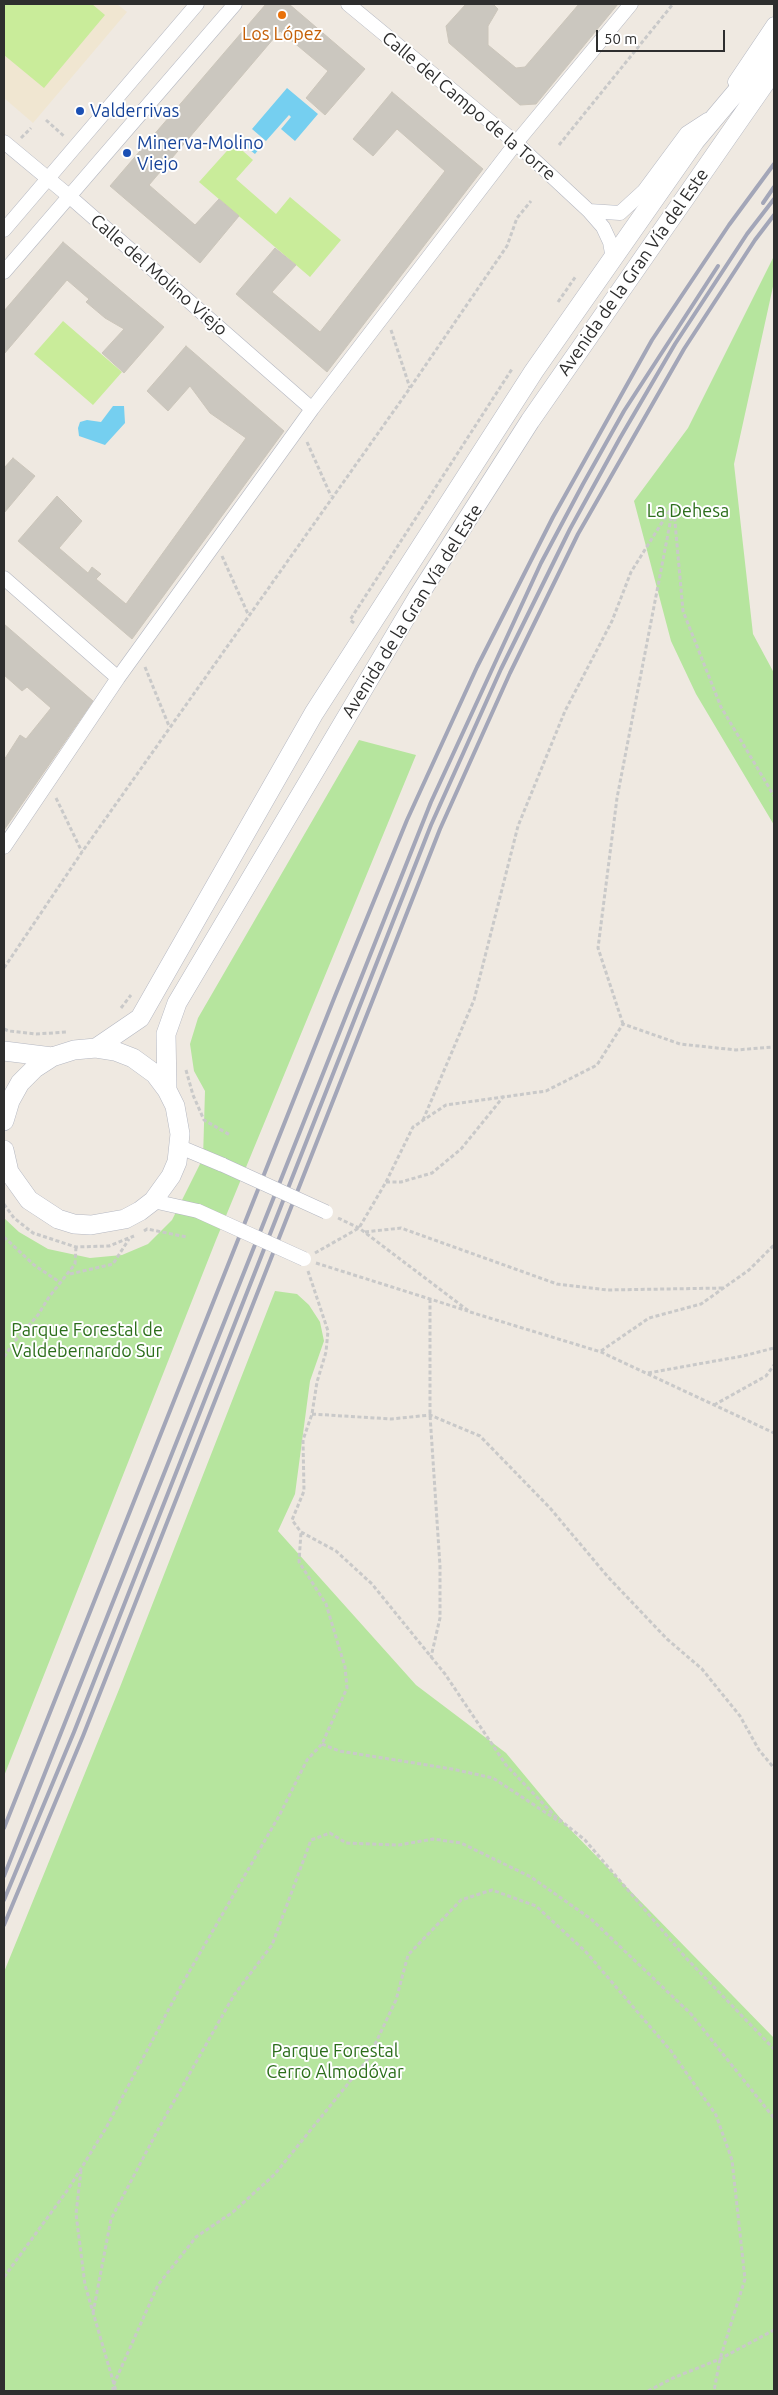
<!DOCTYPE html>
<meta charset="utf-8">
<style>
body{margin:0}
#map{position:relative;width:778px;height:2395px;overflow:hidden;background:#efe9e1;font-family:Ubuntu,sans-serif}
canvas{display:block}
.frame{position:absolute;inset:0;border:5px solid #2e2e2e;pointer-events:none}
.scale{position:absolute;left:596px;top:30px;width:129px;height:22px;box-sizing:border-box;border:2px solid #2e2e2e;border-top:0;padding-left:6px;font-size:15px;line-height:18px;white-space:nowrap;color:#2e2e2e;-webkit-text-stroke:4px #fff;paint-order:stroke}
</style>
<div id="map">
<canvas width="778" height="2395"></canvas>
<div class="frame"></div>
<div class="scale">50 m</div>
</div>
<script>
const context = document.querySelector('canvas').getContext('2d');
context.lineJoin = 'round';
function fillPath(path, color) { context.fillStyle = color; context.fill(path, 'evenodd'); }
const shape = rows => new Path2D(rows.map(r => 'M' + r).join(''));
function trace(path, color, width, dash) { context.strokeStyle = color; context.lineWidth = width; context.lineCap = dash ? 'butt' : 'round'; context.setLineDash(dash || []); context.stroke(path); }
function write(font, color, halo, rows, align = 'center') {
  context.font = font + ' Ubuntu,sans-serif'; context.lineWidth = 4; context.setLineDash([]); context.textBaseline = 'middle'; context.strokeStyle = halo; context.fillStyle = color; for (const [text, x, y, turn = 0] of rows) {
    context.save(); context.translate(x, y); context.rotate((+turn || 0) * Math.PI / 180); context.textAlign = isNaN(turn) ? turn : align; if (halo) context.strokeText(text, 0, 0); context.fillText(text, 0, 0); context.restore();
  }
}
const education = shape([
 [4,4,117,4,127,12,33,123,4,98]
]);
const green = shape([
 [774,256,774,282,734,464,753,634,774,673,774,825,696,694,671,641,634,501,688,428],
 [359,740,416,755,216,1240,4,1776,4,1218,19,1232,48,1249,90,1258,122,1255,148,1244,172,1220,203,1158,205,1091,194,1071,190,1044,198,1018],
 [275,1291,297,1294,309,1305,320,1322,324,1341,310,1381,295,1494,278,1531,416,1685,506,1753,566,1825,774,2038,774,2391,4,2391,4,1972,120,1687]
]);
const pitch = shape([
 [4,4,92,4,105,15,44,88,4,55],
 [234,143,253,160,236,179,276,214,290,197,341,240,310,277,199,182],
 [63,321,122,372,93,405,34,354]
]);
const water = shape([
 [287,88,318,114,295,141,281,129,291,117,289,115,266,141,252,129],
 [245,137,259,149,255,154,240,142],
 [113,406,124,406,125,423,105,445,79,436,78,428,80,422,87,420,101,422]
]);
const building = shape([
 [266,4,289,4,365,69,325,115,306,98,328,71,280,31,149,185,195,225,219,199,239,216,200,263,110,186,266,4],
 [466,4,493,4,498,9,488,26,488,45,516,68,525,67,579,4,618,4,536,104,520,105,449,43,446,26,466,4],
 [392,92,483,169,327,372,236,294,275,248,296,265,272,292,320,332,445,171,397,129,373,156,353,139,392,92],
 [63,242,164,327,124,373,102,353,124,329,105,318,86,302,89,299,67,280,4,354,4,311,63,242],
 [186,346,284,431,132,639,18,541,57,496,82,521,59,548,88,573,92,567,101,574,96,579,126,604,246,438,210,413,190,386,168,411,147,391,186,346],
 [13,458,35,476,4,513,4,468,13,458],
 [4,624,93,701,4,830,4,760,20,735,26,739,51,708,27,687,22,691,4,675,4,624]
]);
const path = shape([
 [46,120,65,137],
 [21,138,31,128],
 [559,145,673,4],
 [558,302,576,276],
 [391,330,410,388],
 [307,442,331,496],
 [674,511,683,611,721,707,774,796],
 [222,556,248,614],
 [354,623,350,620,512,369],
 [145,667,169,726],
 [56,798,82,852],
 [4,968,82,852,410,388,507,246,517,218,531,201],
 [121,1008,131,995],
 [623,1024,598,948,617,798,673,508],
 [4,1029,9,1031,36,1034,67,1032],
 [186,1070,193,1095,204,1120,230,1135],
 [423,1120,474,1000,518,826,565,711,612,621,631,572,673,505],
 [386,1182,401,1182,432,1173,461,1149,504,1096],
 [4,1204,14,1218,33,1233,76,1247,109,1246,134,1236],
 [338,1218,359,1228,470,1312,601,1352,774,1433],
 [144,1231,147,1229,187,1237],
 [365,1232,401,1228,557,1284,607,1290,724,1288],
 [4,1237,34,1265,61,1283],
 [315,1253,359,1228,386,1182,413,1127,446,1105,546,1091,597,1065,623,1024,680,1044,736,1050,774,1047],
 [316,1263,468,1311],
 [308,1271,328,1331,326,1352,317,1382,312,1414,303,1440,304,1491,292,1520,301,1532,336,1551,372,1584,445,1674,506,1765,555,1816,585,1840,686,1958,774,2049],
 [70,1274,113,1264,129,1239],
 [430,1299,430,1415,440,1566,440,1618,431,1657],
 [601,1351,649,1318,701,1304,749,1270,774,1245],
 [4,1357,14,1342,38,1315,49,1297,75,1264,76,1247],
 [648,1373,743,1356,774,1348],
 [714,1405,766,1376,774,1365],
 [312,1414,391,1419,430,1415,480,1436,550,1508,608,1577,667,1639,702,1669,740,1716,759,1750,774,1768],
 [322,1744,339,1751,452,1769,493,1778,560,1822],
 [81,2170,76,2214,85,2285,116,2391],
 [4,2277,69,2188,106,2128,181,1986,279,1816,307,1760,322,1744,347,1688,345,1667,326,1604,299,1562,301,1532],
 [93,2313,111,2219,160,2126,234,1995,272,1945,311,1840,330,1833,346,1843,399,1845,433,1839,461,1843,531,1877,591,1919,691,2014,774,2118],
 [113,2391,113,2386,158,2285,196,2237,233,2212,275,2174,368,2059,396,2000,408,1955,461,1900,492,1890,536,1906,586,1952,671,2051,716,2115,732,2160,745,2279,720,2359,714,2391],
 [648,2391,673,2378,720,2359,774,2330]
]);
const street = shape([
 [348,4,516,143,589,211,603,227,610,242,613,259],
 [735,82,774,24],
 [4,142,69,196,312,409],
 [589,211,620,213,644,191,687,133,707,120],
 [4,230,197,4],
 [4,272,235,4],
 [4,578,118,678],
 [4,847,118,678,312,409,516,143,631,4],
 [180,1147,223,1165],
 [153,1201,198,1211]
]);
const secondary = shape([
 [96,1048,140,1018,314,713,534,371,695,141,774,47],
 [4,1051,52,1057],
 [167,1090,166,1034,177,1003,419,595,530,421,774,70],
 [4,1121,10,1101,20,1083,35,1068,52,1057,74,1050,96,1048,115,1051,133,1058,155,1074,167,1090,175,1106,180,1134,177,1162,171,1176,153,1201,140,1211,125,1219,91,1225,74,1224,58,1219,29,1200,9,1172,4,1150]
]);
const rail = shape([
 [763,203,774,187],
 [4,1828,335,996,407,820,477,667,553,517,652,340,729,225,774,164],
 [4,1876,431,802,541,563,583,484,624,411,718,266],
 [4,1900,74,1732,431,825,501,669,570,529,620,438,675,344,747,234,774,199],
 [4,1925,83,1736,440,829,510,673,578,534,684,349,755,240,774,215]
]);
const streetBridge = shape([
 [223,1165,326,1212],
 [198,1211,304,1259]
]);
const markers = [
 [282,15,5,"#e8710a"],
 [80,111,5,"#1a4fb4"],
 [127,153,5,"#1a4fb4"]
];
const foodNames = [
 ["Los López",282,34]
];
const streetNames = [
 ["Calle del Campo de la Torre",469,106,40],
 ["Avenida de la Gran Vía del Este",633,272,-55],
 ["Calle del Molino Viejo",159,275,41],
 ["Avenida de la Gran Vía del Este",412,611,-58]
];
const transitNames = [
 ["Valderrivas",90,111],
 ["Minerva-Molino",137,143],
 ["Viejo",137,164]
];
const parkNames = [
 ["La Dehesa",688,511],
 ["Parque Forestal de",87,1330],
 ["Valdebernardo Sur",87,1351],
 ["Parque Forestal",335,2051],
 ["Cerro Almodóvar",335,2072]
];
fillPath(education, '#f0e6d1');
fillPath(green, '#b6e59e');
fillPath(pitch, '#c9ec9a');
fillPath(water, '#75cff0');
fillPath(building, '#cbc7bf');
trace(building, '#cbc5ba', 1);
trace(street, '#b4b7c1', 15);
trace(secondary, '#b4b7c1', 20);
trace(path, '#c9c9c9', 3, [4, 2.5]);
trace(street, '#fff', 14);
trace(secondary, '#fff', 19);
trace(rail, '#a3a6b8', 4);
trace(streetBridge, '#b4b7c1', 15, []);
trace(streetBridge, '#fff', 14);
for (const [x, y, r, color] of markers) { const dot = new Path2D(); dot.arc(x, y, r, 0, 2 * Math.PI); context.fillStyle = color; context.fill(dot); trace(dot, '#fff', 2); }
write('18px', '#c56008', '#fff', foodNames);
write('18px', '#2e2e2e', '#fff', streetNames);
write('18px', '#164399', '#fff', transitNames, 'left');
write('18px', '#2c6e1b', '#fff', parkNames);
</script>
